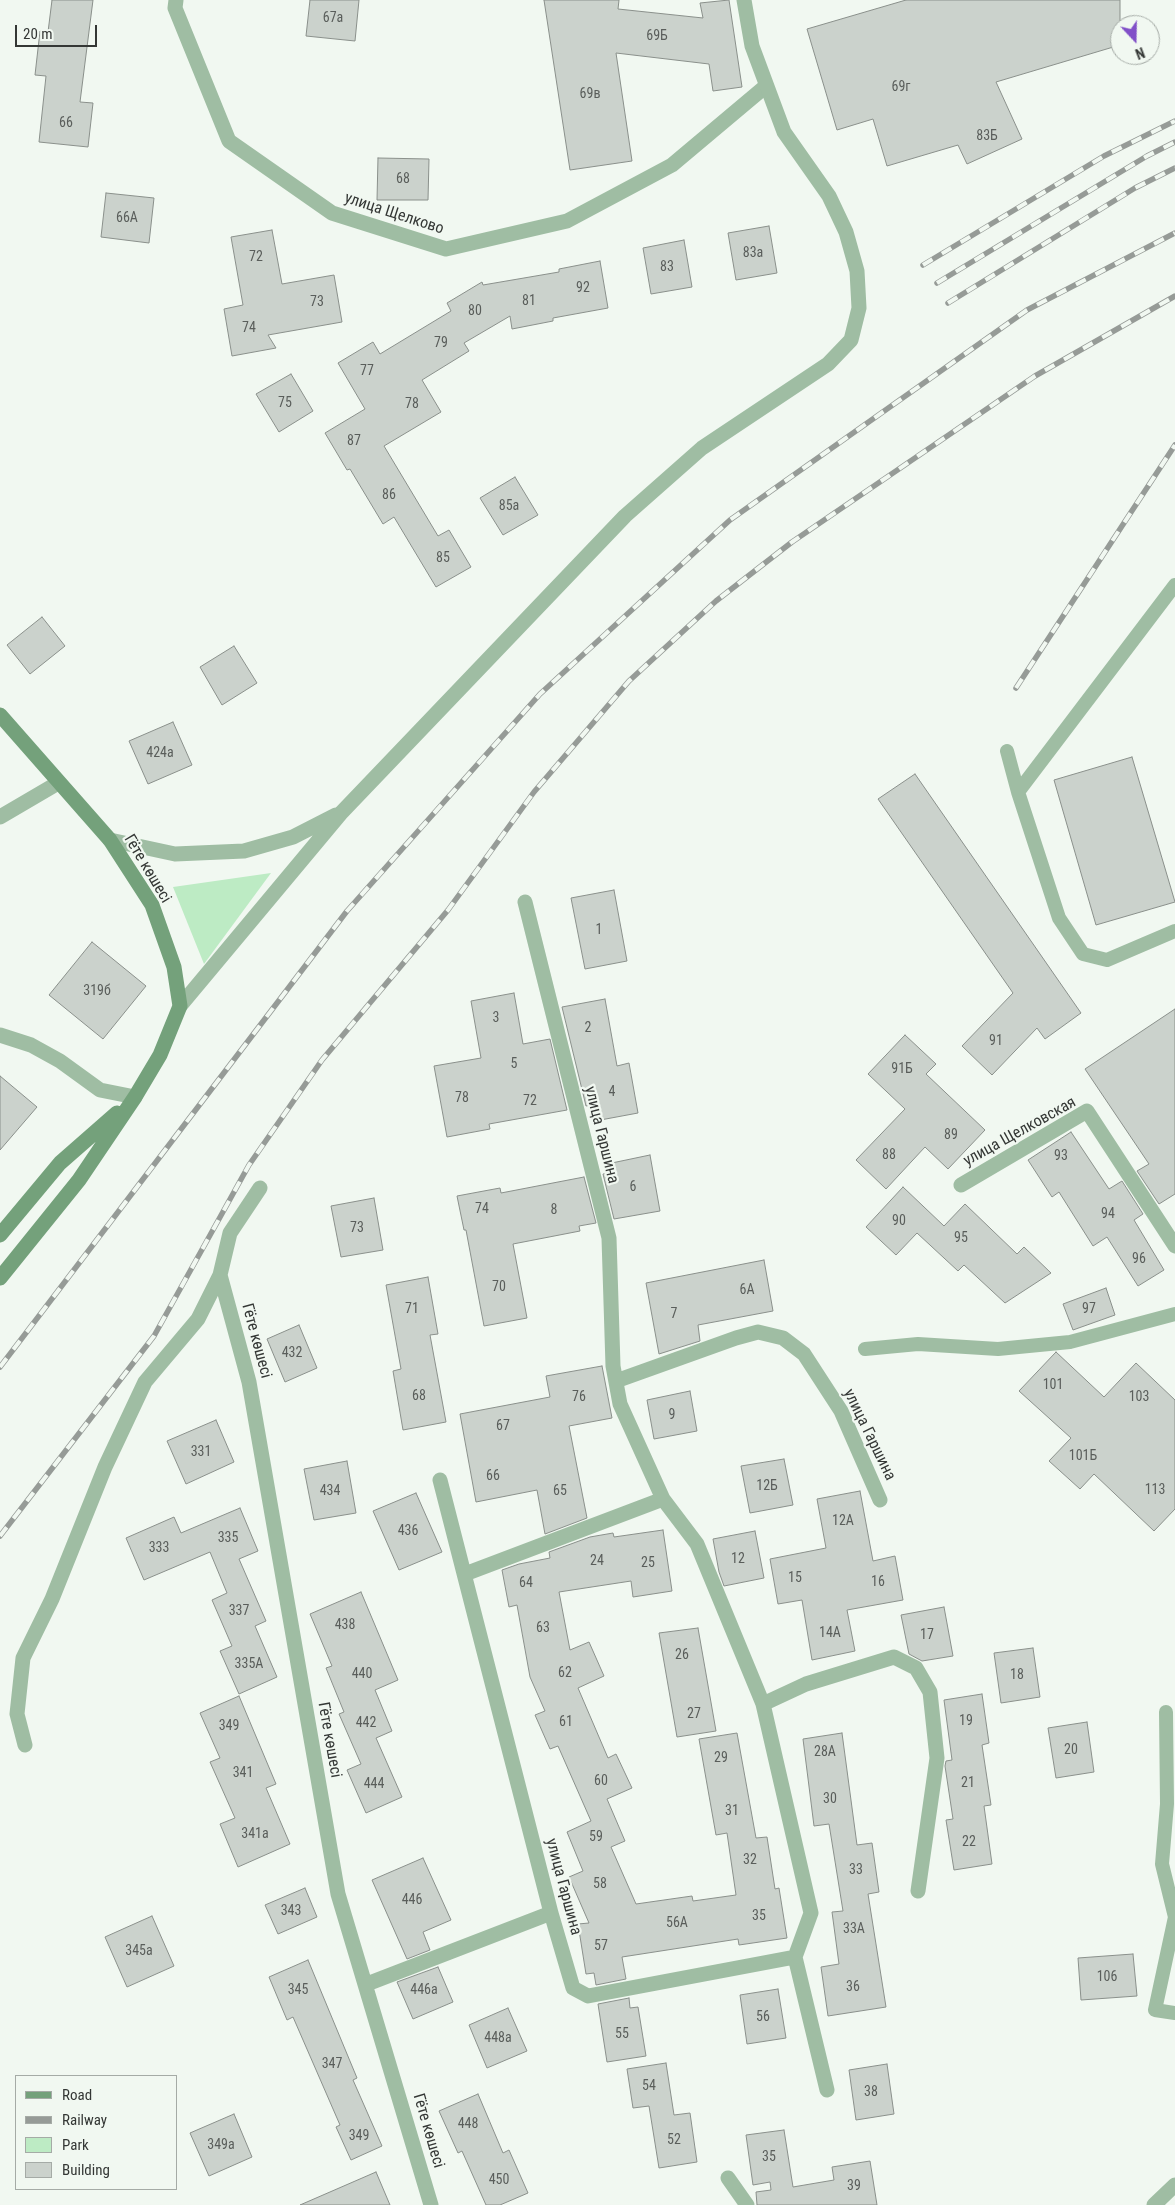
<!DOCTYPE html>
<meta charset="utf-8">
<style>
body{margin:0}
#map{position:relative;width:1175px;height:2205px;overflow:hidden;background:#f1f8f1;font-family:"Roboto Condensed",sans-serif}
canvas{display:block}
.legend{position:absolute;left:15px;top:2075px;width:162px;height:115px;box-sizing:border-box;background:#f1f8f1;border:1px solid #a5aba6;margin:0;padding:6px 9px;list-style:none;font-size:15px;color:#343735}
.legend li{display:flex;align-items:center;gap:10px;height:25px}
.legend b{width:25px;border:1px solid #a5aba6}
.north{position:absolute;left:1110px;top:15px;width:50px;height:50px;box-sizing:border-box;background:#f1f8f1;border:1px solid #a5aba6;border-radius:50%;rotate:159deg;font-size:14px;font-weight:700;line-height:20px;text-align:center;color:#343735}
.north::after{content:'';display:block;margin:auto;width:18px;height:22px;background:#8150c8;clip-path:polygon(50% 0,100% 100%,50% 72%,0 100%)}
.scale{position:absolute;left:15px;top:25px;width:82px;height:22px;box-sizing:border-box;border:2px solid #343735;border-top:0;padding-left:6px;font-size:15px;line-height:18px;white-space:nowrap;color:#343735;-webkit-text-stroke:4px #f1f8f1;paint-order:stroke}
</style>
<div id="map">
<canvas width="1175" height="2205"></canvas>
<ul class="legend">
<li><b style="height:6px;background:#74a17b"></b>Road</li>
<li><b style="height:6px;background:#969b97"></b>Railway</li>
<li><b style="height:14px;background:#bdebc4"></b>Park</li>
<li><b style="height:14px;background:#cbd2cc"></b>Building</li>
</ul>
<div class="north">N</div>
<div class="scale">20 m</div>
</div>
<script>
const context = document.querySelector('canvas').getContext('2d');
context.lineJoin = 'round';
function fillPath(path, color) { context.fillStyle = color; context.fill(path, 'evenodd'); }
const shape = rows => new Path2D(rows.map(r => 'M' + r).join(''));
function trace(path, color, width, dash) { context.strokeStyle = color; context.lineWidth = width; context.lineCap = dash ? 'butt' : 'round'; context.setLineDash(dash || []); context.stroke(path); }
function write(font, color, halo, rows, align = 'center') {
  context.font = font + ' "Roboto Condensed",sans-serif'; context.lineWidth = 4.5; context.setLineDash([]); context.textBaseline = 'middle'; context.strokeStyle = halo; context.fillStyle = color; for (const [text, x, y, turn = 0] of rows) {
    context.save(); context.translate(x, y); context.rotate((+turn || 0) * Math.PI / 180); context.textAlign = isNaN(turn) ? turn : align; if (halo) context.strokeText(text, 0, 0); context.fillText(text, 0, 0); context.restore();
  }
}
const green = shape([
 [271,873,204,964,173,887]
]);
const building = shape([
 [52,0,93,0,80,102,93,103,88,147,39,142,46,76,35,75,40,31,48,32,52,0],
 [310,0,359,0,355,41,306,36,310,0],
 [544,0,619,0,618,9,703,18,700,3,729,0,742,87,713,91,709,64,616,53,632,161,570,170,544,0],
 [906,0,1120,0,1120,45,996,82,1022,139,967,164,958,145,887,166,873,119,837,130,807,29,906,0],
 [378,158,429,159,428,200,377,200,378,158],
 [106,193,154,198,149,243,101,237,106,193],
 [769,226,777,273,736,280,728,233,769,226],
 [272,230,282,284,334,275,342,322,268,335,276,348,232,356,224,309,243,305,231,237,272,230],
 [684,240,692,287,651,294,643,248,684,240],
 [600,261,608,308,553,318,553,321,512,329,510,316,464,343,469,351,422,380,441,412,384,446,438,536,449,530,471,567,436,587,394,517,383,524,350,469,347,470,325,433,365,409,338,363,373,342,380,354,451,311,447,303,482,282,483,285,559,272,559,269,600,261],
 [291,374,313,411,279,432,256,394,291,374],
 [515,477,538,515,503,535,480,498,515,477],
 [42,617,65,646,30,674,7,645,42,617],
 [234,646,257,683,222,705,200,667,234,646],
 [173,722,192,765,148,784,129,741,173,722],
 [1132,757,1175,902,1096,925,1054,780,1132,757],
 [915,774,1081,1013,1045,1039,1037,1028,992,1075,962,1046,1013,993,878,799,915,774],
 [614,890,627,961,585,969,571,898,614,890],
 [92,942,146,986,103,1039,49,995,92,942],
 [514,993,523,1044,550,1039,567,1110,489,1124,490,1129,447,1137,434,1066,481,1058,471,1001,514,993],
 [605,999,617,1066,629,1063,638,1113,595,1121,592,1105,586,1106,562,1007,605,999],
 [1175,1009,1175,1194,1159,1204,1137,1171,1149,1164,1085,1069,1175,1009],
 [905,1035,936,1064,926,1074,985,1130,948,1169,925,1147,886,1189,856,1160,905,1109,868,1074,905,1035],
 [0,1076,37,1107,0,1150,0,1076],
 [1071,1132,1109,1189,1122,1181,1143,1214,1134,1220,1164,1270,1138,1286,1107,1237,1093,1246,1059,1192,1052,1197,1028,1160,1071,1132],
 [650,1155,660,1211,614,1219,603,1174,609,1173,607,1164,650,1155],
 [584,1177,596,1223,579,1226,580,1231,513,1244,527,1318,484,1326,466,1230,464,1230,457,1196,500,1188,501,1193,584,1177],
 [903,1187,944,1226,965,1204,1017,1254,1024,1247,1051,1273,1005,1303,964,1265,958,1271,917,1233,896,1255,866,1227,903,1187],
 [374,1198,383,1250,341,1257,331,1206,374,1198],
 [764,1260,773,1311,698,1325,700,1341,659,1354,646,1283,764,1260],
 [428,1277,438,1334,430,1335,446,1422,403,1430,393,1371,401,1369,386,1285,428,1277],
 [1106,1288,1115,1315,1073,1330,1063,1304,1106,1288],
 [299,1325,317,1368,285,1382,267,1339,299,1325],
 [1056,1352,1104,1397,1136,1363,1175,1400,1175,1509,1154,1531,1094,1474,1080,1489,1049,1461,1071,1438,1019,1391,1056,1352],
 [602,1366,612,1418,569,1426,587,1518,545,1534,537,1490,476,1502,460,1414,550,1397,546,1376,602,1366],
 [690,1391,697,1431,654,1439,647,1400,690,1391],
 [216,1420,234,1462,186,1484,167,1441,216,1420],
 [784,1459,793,1505,750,1513,741,1466,784,1459],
 [347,1461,356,1513,314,1520,304,1469,347,1461],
 [860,1491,873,1561,895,1556,903,1600,847,1610,855,1651,812,1660,802,1600,778,1604,770,1559,826,1548,817,1499,860,1491],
 [416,1493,442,1552,399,1570,373,1511,416,1493],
 [240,1508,258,1551,239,1559,266,1621,255,1626,277,1677,239,1694,220,1651,232,1646,212,1600,227,1593,210,1552,144,1580,126,1538,174,1517,181,1533,240,1508],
 [663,1530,672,1591,633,1597,631,1581,559,1592,570,1650,589,1642,604,1676,578,1688,608,1758,616,1754,632,1788,607,1799,625,1841,611,1847,636,1904,692,1896,693,1901,736,1895,727,1833,716,1835,699,1739,737,1733,756,1838,767,1837,775,1889,779,1888,787,1938,739,1945,738,1939,622,1957,626,1979,596,1985,594,1973,586,1974,578,1924,589,1923,569,1877,583,1871,567,1832,591,1821,558,1746,550,1749,535,1715,545,1711,530,1677,517,1605,509,1607,502,1570,519,1564,550,1558,549,1552,590,1537,613,1533,614,1537,663,1530],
 [755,1531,764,1578,724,1586,719,1572,713,1539,755,1531],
 [361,1592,398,1680,375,1690,392,1731,376,1738,402,1797,366,1813,347,1770,361,1764,339,1714,344,1712,326,1668,332,1666,310,1614,361,1592],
 [944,1607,953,1656,922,1661,909,1654,901,1615,944,1607],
 [698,1628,716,1731,677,1737,659,1633,698,1628],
 [1033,1648,1040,1697,1001,1703,994,1653,1033,1648],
 [982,1694,989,1743,982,1745,991,1805,984,1806,992,1864,954,1870,946,1820,953,1819,945,1766,946,1761,952,1760,944,1700,982,1694],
 [239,1696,276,1784,266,1788,290,1844,238,1867,220,1824,235,1818,210,1762,220,1758,200,1713,239,1696],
 [1087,1722,1094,1772,1056,1778,1048,1728,1087,1722],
 [842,1733,857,1845,872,1843,879,1892,868,1894,886,2007,828,2016,821,1967,839,1964,832,1912,843,1911,829,1824,814,1826,803,1739,842,1733],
 [423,1858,451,1920,423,1932,430,1950,407,1959,372,1880,423,1858],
 [305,1888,317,1917,278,1934,265,1905,305,1888],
 [152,1916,174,1966,127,1987,105,1937,152,1916],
 [1133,1954,1137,1996,1081,2000,1078,1958,1133,1954],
 [308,1960,357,2078,353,2080,382,2146,351,2160,336,2127,340,2125,293,2017,287,2020,269,1977,308,1960],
 [438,1967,453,2002,413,2019,397,1982,438,1967],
 [778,1989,786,2038,747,2044,740,1995,778,1989],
 [629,1998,630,2008,638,2007,646,2056,607,2062,598,2004,629,1998],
 [508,2008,527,2051,487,2068,469,2025,508,2008],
 [666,2063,674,2115,690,2113,697,2162,659,2168,649,2106,633,2108,627,2069,666,2063],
 [887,2064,894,2114,856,2120,849,2070,887,2064],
 [478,2094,503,2153,509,2150,528,2193,500,2205,486,2205,462,2151,458,2153,439,2111,478,2094],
 [234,2114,252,2157,209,2176,190,2133,234,2114],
 [784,2130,793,2187,834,2180,832,2167,870,2161,877,2205,757,2205,756,2192,771,2190,770,2182,753,2185,746,2135,784,2130],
 [376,2172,390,2205,300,2205,376,2172]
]);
const service = shape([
 [1007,751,1018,792,1059,918,1083,954,1107,960,1175,931],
 [1018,792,1175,585],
 [865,1349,918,1344,998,1349,1070,1342,1175,1314],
 [1166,1712,1167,1804,1162,1864,1175,1917,1155,2010,1175,2013]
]);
const minor = shape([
 [176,0,175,8,229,141,332,213,446,249,567,221,672,165,766,86],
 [0,817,58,783],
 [525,902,609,1238,613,1366,620,1404,663,1499,697,1544,763,1704,811,1913,795,1957,827,2090],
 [0,1035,31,1045,60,1061,100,1090,135,1097],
 [961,1185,1087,1111,1175,1246],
 [220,1275,249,1382,338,1894,431,2205],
 [616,1381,736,1338,758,1332,783,1338,804,1354,841,1411,880,1500],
 [440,1480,551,1913,573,1988,588,1996,795,1957],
 [465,1574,663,1499],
 [763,1704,806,1684,894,1657,916,1668,930,1692,937,1758,918,1891],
 [25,1745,17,1714,23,1658,52,1599,105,1467,145,1382,198,1319,220,1275,230,1233,260,1188],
 [367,1984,551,1913],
 [728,2178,747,2205]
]);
const tertiary = shape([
 [110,840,175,854,244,851,293,837,336,815],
 [180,1006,342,812,625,516,702,448,828,364,851,340,859,308,857,271,846,232,829,196,784,132,752,46,744,0],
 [1154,2205,1175,2185]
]);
const secondary = shape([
 [0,715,110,840,152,905,174,967,180,1006,160,1055,135,1097,79,1180,0,1278],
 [0,1235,60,1163,117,1113]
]);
const rail = shape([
 [923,265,1104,156,1175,121],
 [937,283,1147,156,1175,142],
 [948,303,1135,188,1175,168],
 [1016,688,1175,445],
 [0,1367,347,911,540,694,730,520,1027,310,1175,233],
 [0,1536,154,1336,249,1165,322,1060,448,910,534,792,629,681,716,601,792,542,1035,376,1175,296]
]);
const numberNames = [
 ["67а",333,18],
 ["69Б",657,36],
 ["69г",901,87],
 ["69в",590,94],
 ["66",66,123],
 ["83Б",987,136],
 ["68",403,179],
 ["66А",127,218],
 ["83а",753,253],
 ["72",256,257],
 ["83",667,267],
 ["92",583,288],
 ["81",529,301],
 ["73",317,302],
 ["80",475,311],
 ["74",249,328],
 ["79",441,343],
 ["77",367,371],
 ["75",285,403],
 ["78",412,404],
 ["87",354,441],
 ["86",389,495],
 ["85а",509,506],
 ["85",443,558],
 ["424а",160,753],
 ["1",599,930],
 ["319б",97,991],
 ["3",496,1018],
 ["2",588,1028],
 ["91",996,1041],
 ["5",514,1064],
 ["91Б",902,1069],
 ["4",612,1092],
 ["78",462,1098],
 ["72",530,1101],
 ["89",951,1135],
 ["88",889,1155],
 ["93",1061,1156],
 ["6",633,1187],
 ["74",482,1209],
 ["8",554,1210],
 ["94",1108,1214],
 ["90",899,1221],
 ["73",357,1228],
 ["95",961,1238],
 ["96",1139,1259],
 ["70",499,1287],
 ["6А",747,1290],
 ["71",412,1309],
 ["97",1089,1309],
 ["7",674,1314],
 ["432",292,1353],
 ["101",1053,1385],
 ["68",419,1396],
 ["76",579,1397],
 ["103",1139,1397],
 ["9",672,1415],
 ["67",503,1426],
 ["331",201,1452],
 ["101Б",1083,1456],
 ["66",493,1476],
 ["12Б",767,1486],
 ["113",1155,1490],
 ["434",330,1491],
 ["65",560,1491],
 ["12А",843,1521],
 ["436",408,1531],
 ["335",228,1538],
 ["333",159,1548],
 ["12",738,1559],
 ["24",597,1561],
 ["25",648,1563],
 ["15",795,1578],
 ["16",878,1582],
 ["64",526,1583],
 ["337",239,1611],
 ["438",345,1625],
 ["63",543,1628],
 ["14А",830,1633],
 ["17",927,1635],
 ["26",682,1655],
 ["335А",249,1664],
 ["62",565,1673],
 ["440",362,1674],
 ["18",1017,1675],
 ["27",694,1714],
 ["19",966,1721],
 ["61",566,1722],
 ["442",366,1723],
 ["349",229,1726],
 ["20",1071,1750],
 ["28А",825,1752],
 ["29",721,1758],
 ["341",243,1773],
 ["60",601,1781],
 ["21",968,1783],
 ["444",374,1784],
 ["30",830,1799],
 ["31",732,1811],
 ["341а",255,1834],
 ["59",596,1837],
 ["22",969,1842],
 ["32",750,1860],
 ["33",856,1870],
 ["58",600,1884],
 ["446",412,1900],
 ["343",291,1911],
 ["35",759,1916],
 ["56А",677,1923],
 ["33А",854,1929],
 ["57",601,1946],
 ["345а",139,1951],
 ["106",1107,1977],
 ["36",853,1987],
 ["345",298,1990],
 ["446а",424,1990],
 ["56",763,2017],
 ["55",622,2034],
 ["448а",498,2038],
 ["347",332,2064],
 ["54",649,2086],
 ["38",871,2092],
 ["448",468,2124],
 ["349",359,2136],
 ["52",674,2140],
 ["349а",221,2145],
 ["35",769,2157],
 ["450",499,2180],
 ["39",854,2186]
];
const streetNames = [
 ["улица Щелково",394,214,18],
 ["Гёте көшесі",147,869,59],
 ["улица Щелковская",1020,1132,-29],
 ["улица Гаршина",601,1135,76],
 ["Гёте көшесі",256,1341,75],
 ["улица Гаршина",869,1435,64],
 ["Гёте көшесі",329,1740,80],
 ["улица Гаршина",563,1887,75],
 ["Гёте көшесі",428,2131,74]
];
fillPath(green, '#bdebc4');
fillPath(building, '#cbd2cc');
trace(building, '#8a908b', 1);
trace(service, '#9fbda3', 14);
trace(minor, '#9fbda3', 15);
trace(tertiary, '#9fbda3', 15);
trace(secondary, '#74a17b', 15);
trace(rail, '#969b97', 5.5);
trace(rail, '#f1f8f1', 4, [11]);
write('14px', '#5a5e5b', null, numberNames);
write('16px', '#343735', '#f1f8f1', streetNames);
</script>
